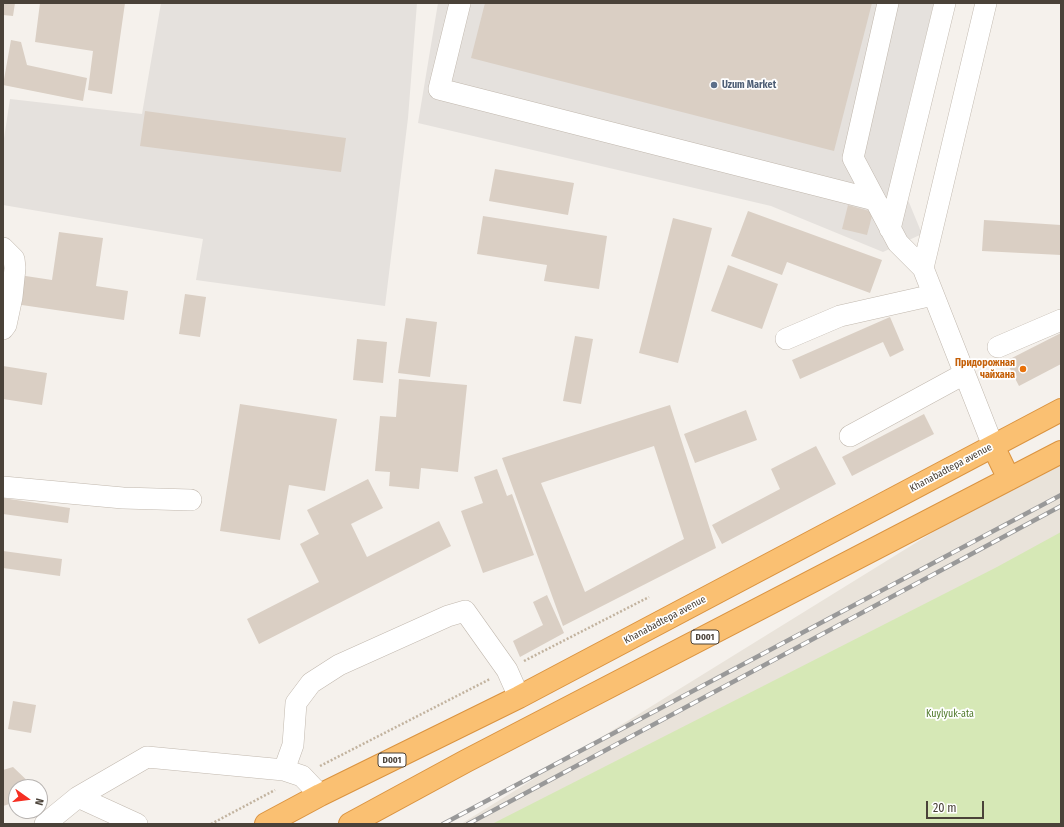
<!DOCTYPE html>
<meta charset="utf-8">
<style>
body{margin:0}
#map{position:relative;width:1064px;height:827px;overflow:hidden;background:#f5f1ec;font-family:"Fira Sans Condensed",sans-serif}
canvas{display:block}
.frame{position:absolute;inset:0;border:4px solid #4a4239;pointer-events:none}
.north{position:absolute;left:8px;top:779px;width:40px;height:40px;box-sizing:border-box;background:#fff;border:1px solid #b7b3b0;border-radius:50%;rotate:104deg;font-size:11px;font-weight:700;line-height:16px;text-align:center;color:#4a4239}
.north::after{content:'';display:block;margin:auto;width:14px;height:18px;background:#f52f23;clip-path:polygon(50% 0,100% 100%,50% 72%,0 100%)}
.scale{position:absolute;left:926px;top:801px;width:58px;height:18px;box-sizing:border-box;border:2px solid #4a4239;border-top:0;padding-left:5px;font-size:12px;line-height:14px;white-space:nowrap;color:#4a4239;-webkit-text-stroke:3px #fff;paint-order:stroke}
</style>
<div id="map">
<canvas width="1064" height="827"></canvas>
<div class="frame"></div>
<div class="north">N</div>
<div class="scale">20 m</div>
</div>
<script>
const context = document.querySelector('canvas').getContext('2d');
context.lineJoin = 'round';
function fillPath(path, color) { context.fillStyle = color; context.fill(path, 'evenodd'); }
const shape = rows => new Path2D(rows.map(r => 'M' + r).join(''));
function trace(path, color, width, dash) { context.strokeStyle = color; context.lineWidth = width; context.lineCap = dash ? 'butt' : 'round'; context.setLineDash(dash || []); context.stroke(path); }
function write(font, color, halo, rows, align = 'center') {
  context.font = font + ' "Fira Sans Condensed",sans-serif'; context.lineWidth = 3.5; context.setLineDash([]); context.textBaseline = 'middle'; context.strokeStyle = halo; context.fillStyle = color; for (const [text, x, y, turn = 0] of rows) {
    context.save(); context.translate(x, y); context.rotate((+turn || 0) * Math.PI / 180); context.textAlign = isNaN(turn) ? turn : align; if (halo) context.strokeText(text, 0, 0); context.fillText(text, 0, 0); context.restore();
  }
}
const residential = shape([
 [1061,453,1061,824,461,824]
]);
const industrial = shape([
 [161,3,417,3,408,118,385,306,196,280,203,239,3,205,3,145,10,99,142,114],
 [438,3,934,3,894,166,922,234,883,252,771,206,418,123]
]);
const green = shape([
 [1061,532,1061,824,492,824,997,567]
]);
const building = shape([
 [3,3,15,3,13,16,3,15],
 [40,3,125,3,112,94,88,90,93,51,35,42],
 [485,3,872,3,834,151,471,58],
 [11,40,21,42,27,65,87,78,83,101,3,85],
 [145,111,346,138,341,172,140,146],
 [495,169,574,183,568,215,489,201],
 [848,205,873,212,867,235,842,229],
 [748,211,882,260,870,293,787,262,782,275,731,256],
 [483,216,607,236,599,289,544,281,547,265,477,254],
 [673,218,712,228,678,363,639,353],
 [984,220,1061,225,1061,255,982,251],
 [59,232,103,238,96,286,128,291,124,320,15,304,19,275,52,280],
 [728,265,778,284,762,329,711,311],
 [185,294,206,297,200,337,179,334],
 [890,317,904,350,890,357,883,342,800,379,792,360],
 [406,318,437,322,430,377,398,373],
 [1061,333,1061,364,1019,386,1006,361],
 [575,336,593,339,581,404,563,401],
 [357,339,387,342,383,383,353,380],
 [3,366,47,373,42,405,3,399],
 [399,379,467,385,458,472,421,468,419,489,389,486,390,472,375,471,380,416,396,417],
 [240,404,337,419,325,491,289,485,280,540,220,531],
 [670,405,716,548,563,626,502,458],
 [654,446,684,539,585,592,541,483],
 [746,410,757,440,695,463,684,434],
 [924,414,934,434,852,476,842,457],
 [816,446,836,484,722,544,712,525,780,489,771,469],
 [497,469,507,496,512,494,534,555,483,573,461,511,483,503,474,477],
 [368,479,383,508,351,524,367,557,439,521,451,546,259,644,247,619,319,582,300,544,319,534,307,510],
 [3,498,70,508,68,523,3,514],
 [3,551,62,559,60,576,3,568],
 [547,595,564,633,520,657,513,641,543,625,533,602],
 [13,701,36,705,31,733,8,729],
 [13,767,34,787,16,787,16,802,3,806,3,770]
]);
const path = shape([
 [524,661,649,597],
 [320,766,490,679],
 [211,824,275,790]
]);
const minor = shape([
 [460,3,439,89,875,200],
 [888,3,853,158,898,243,923,268,993,446],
 [890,229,945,3],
 [3,248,14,259,15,268,12,297,6,325,3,329],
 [923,268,986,3],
 [786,339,840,316,933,295],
 [998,347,1061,320],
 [850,436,964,374],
 [3,487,123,498,191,500],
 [284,770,293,745,296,703,311,683,339,665,448,616,465,611,507,670,519,697],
 [78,797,137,824],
 [45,824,78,797,147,757,284,770,302,776,320,795]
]);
const highway = shape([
 [993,446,1009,479],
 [266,824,320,795,519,697,1061,410],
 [350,824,466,761,1061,452]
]);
const rail = shape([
 [443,824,1061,495],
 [468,824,1061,506]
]);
const markers = [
 [714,85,4,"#5c6f8a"],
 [1023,369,4,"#e8710a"]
];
const shields = [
 [705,637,28],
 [392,760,28]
];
const shieldNames = [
 ["D001",705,637],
 ["D001",392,760]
];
const serviceNames = [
 ["Uzum Market",722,85]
];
const foodNames = [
 ["Придорожная",1015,363],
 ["чайхана",1015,375]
];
const streetNames = [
 ["Khanabadtepa avenue",951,468,-28],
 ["Khanabadtepa avenue",665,620,-28]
];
const parkNames = [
 ["Kuylyuk-ata",950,714]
];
fillPath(residential, '#e9e3da');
fillPath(industrial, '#e5e1dd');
fillPath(green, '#d6e8b6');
fillPath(building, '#dacfc4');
trace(minor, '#c1b8ae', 22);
trace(highway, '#da9340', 24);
trace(path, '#c2b39f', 2.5, [2, 2]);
trace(minor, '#fff', 21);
trace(highway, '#fac072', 22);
trace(rail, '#999', 4.5);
trace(rail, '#fff', 3, [9]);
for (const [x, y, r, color] of markers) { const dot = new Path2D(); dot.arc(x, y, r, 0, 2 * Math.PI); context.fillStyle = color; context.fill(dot); trace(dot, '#fff', 1.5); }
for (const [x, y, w] of shields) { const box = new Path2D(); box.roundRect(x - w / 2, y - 7, w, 14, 3); context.fillStyle = '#fff'; context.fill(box); trace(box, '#4a4239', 1); }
write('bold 9px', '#4a4239', null, shieldNames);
write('bold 10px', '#4e5e75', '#fff', serviceNames, 'left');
write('bold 10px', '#c56008', '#fff', foodNames, 'right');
write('10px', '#4a4239', '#fff', streetNames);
write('10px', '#527b2d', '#fff', parkNames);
</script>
